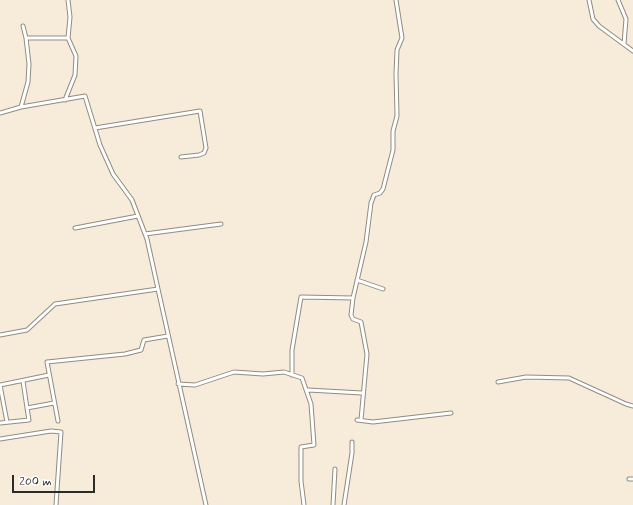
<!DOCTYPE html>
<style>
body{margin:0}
#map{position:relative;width:633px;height:505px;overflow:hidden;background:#f7ecda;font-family:Mynerve,sans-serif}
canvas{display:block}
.scale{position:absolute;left:12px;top:475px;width:83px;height:18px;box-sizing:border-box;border:2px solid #2b2b2b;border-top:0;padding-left:5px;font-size:12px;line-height:14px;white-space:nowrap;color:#2b2b2b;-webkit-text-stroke:3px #fff;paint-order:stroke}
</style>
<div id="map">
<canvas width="633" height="505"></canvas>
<div class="scale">200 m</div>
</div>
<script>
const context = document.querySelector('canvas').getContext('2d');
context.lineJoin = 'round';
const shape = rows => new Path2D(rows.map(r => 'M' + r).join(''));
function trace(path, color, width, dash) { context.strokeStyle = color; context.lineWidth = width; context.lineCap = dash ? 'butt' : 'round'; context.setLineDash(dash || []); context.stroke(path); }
const minor = shape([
 [589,0,593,19,599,26,633,51],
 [618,0,626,19,624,44],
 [26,38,68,38],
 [65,100,75,75,76,56,68,38,70,17,68,0],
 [21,107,28,82,29,64,26,38,23,26],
 [0,113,21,107,85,96,100,145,113,174,132,200,147,239,158,289],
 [95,128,200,111,206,148,204,153,199,155,181,157],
 [75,228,138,216],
 [145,234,221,224],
 [357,280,383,289],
 [0,335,27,330,55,304,158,289,206,505],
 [292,375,292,350,301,297,353,298],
 [23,381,27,408],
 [498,382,526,377,569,378,626,404,633,406],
 [178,384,195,385,234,372,263,374,284,372,302,378,311,404,314,445,301,447,301,481,304,505],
 [308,390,362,393],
 [357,420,373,422,451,413],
 [361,420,367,354,361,322,353,319,351,315,353,298,366,242,371,203,374,195,380,193,383,189,393,150,393,131,397,116,396,74,397,50,402,38,396,0],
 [58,421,47,362,125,354,141,350,144,340,168,336],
 [7,422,0,385,49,375],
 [0,423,29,420,27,408,54,403],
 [0,439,51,431,61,432,56,505],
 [629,479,633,479],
 [333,505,335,469],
 [344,505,352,453,352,442]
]);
trace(minor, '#918c82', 5);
trace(minor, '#fff', 3);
</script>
